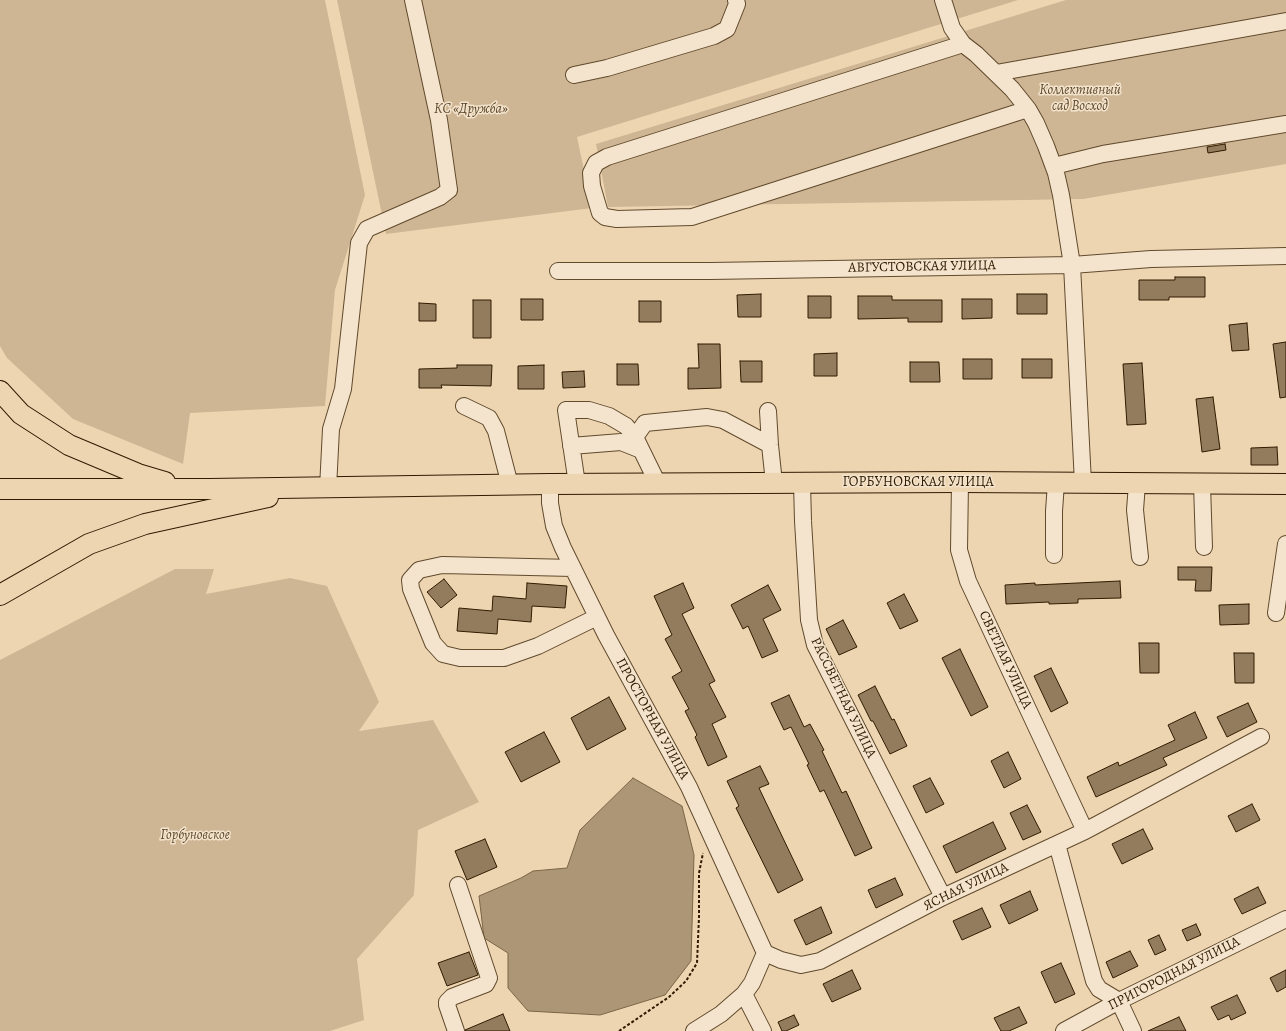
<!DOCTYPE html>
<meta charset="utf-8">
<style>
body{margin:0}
canvas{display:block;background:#eed5b2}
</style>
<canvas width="1286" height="1031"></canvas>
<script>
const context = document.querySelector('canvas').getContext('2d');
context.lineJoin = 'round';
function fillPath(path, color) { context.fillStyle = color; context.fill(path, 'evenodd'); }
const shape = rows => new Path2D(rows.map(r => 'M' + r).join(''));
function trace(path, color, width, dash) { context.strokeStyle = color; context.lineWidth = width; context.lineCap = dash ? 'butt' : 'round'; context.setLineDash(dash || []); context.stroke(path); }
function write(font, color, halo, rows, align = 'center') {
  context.font = font + ' Alegreya,serif'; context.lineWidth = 3; context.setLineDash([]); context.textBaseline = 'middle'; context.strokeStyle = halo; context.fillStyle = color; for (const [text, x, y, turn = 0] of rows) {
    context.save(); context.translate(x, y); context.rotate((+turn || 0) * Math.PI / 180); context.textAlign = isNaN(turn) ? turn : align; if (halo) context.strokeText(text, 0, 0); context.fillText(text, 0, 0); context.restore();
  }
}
const green = shape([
 [0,0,325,0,365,195,335,290,325,406,190,413,183,464,73,419,7,358,0,346],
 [337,0,1018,0,577,137,592,208,386,234],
 [1066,0,1286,0,1286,164,1083,199,608,207,596,144],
 [175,569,214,569,206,594,290,578,327,586,379,702,359,731,433,720,479,802,418,830,414,895,357,959,364,1020,330,1031,0,1031,0,660]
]);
const water = shape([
 [633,778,682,806,694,855,691,961,665,995,600,1015,528,1011,508,988,508,953,484,938,479,896,521,878,533,871,567,868,580,830,633,778]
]);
const building = shape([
 [1225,144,1226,150,1208,153,1207,147,1225,144],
 [1175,277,1205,277,1205,297,1169,297,1169,300,1139,300,1139,280,1175,280,1175,277],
 [761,294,761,317,738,317,737,295,761,294],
 [1017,294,1047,294,1047,314,1017,314,1017,294],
 [808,296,831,296,831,318,808,318,808,296],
 [858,296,892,296,892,300,942,300,942,322,908,322,908,318,858,319,858,296],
 [521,299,543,299,543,320,521,320,521,299],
 [962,299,992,299,992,318,962,319,962,299],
 [473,300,491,300,491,338,473,338,473,300],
 [639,301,661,301,661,322,639,322,639,301],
 [419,303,436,304,436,321,419,321,419,303],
 [1247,323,1249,350,1232,351,1229,325,1247,323],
 [1286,342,1286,397,1280,398,1273,344,1286,342],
 [698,344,720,344,721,388,688,389,688,368,699,368,698,344],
 [837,353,837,376,814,376,814,354,837,353],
 [963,359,992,359,992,379,963,379,963,359],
 [1022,359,1052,359,1052,378,1022,378,1022,359],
 [740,361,762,361,762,382,741,382,740,361],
 [910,362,939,362,940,382,910,382,910,362],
 [1142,363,1146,424,1127,425,1123,364,1142,363],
 [617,364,638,364,639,385,617,385,617,364],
 [457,365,492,365,491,386,441,385,442,388,419,388,419,369,457,368,457,365],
 [544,365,544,389,518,389,518,366,544,365],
 [584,371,585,387,563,388,562,372,584,371],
 [1213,397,1220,449,1202,452,1196,399,1213,397],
 [1277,447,1278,465,1251,465,1251,448,1277,447],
 [1178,567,1212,567,1211,591,1195,591,1196,580,1178,580,1178,567],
 [444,579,457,595,441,608,427,592,444,579],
 [1120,581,1121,598,1078,599,1078,603,1049,604,1049,602,1006,604,1005,585,1035,583,1035,585,1120,581],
 [527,583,567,586,565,608,532,606,531,622,498,619,497,634,457,631,459,608,492,611,493,596,526,599,527,583],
 [683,583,694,608,682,614,715,681,709,684,726,717,712,724,727,757,708,766,695,737,697,735,685,711,689,709,672,677,682,671,665,639,672,635,654,596,683,583],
 [768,585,781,610,763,619,778,651,762,658,748,626,743,629,731,605,768,585],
 [904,594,918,621,900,629,887,603,904,594],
 [1249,604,1249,624,1220,625,1219,605,1249,604],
 [843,620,857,647,839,655,826,629,843,620],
 [1139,643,1159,643,1159,673,1140,673,1139,643],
 [960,649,988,707,971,716,942,658,960,649],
 [1234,653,1254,653,1254,683,1235,683,1234,653],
 [1051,668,1068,703,1051,712,1034,676,1051,668],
 [875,686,892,720,894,719,907,746,890,754,873,721,871,721,858,695,875,686],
 [789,695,804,727,810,724,824,750,822,751,842,793,846,791,872,848,855,856,824,790,820,792,807,765,809,764,791,727,784,730,771,703,789,695],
 [609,697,626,729,587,750,571,718,609,697],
 [1248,703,1257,722,1227,737,1217,717,1248,703],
 [1195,712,1207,738,1163,758,1167,765,1096,797,1087,777,1118,762,1119,766,1175,740,1168,725,1195,712],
 [544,732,560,762,521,782,505,752,544,732],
 [1008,752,1021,779,1004,788,991,761,1008,752],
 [760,766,769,784,759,788,803,880,778,893,736,808,739,806,727,781,760,766],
 [930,778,944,804,926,813,913,786,930,778],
 [1252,804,1260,820,1236,832,1228,816,1252,804],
 [1027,805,1041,832,1023,840,1010,813,1027,805],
 [993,822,1006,849,956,873,943,846,993,822],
 [1143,829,1153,849,1122,864,1112,844,1143,829],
 [485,839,497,867,467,880,455,851,485,839],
 [895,878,903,895,876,908,868,890,895,878],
 [1258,887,1266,903,1242,914,1234,899,1258,887],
 [1030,891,1038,910,1009,924,1000,905,1030,891],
 [821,907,832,933,806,945,794,920,821,907],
 [982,908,991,927,962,940,953,921,982,908],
 [1196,924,1201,935,1187,941,1182,930,1196,924],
 [1159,935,1166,950,1155,955,1148,940,1159,935],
 [1130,951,1138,966,1113,978,1106,962,1130,951],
 [469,952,478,975,447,986,438,963,469,952],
 [1061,963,1075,994,1055,1003,1041,972,1061,963],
 [852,970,861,989,832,1002,823,984,852,970],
 [1286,970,1286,987,1277,992,1270,978,1286,970],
 [1237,995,1246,1013,1231,1020,1229,1015,1218,1020,1211,1007,1237,995],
 [1019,1007,1027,1023,1009,1031,1001,1031,994,1018,1019,1007],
 [503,1014,510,1031,465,1031,465,1030,503,1014],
 [794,1015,799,1025,786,1031,782,1031,778,1022,794,1015],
 [1179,1017,1186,1031,1148,1031,1179,1017]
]);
const path = shape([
 [619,1031,669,997,686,981,697,963,699,917,699,873,703,853]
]);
const minor = shape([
 [943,0,952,28,963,44,976,54,1012,89,1028,109,1036,123,1046,146,1056,173,1061,195,1072,265,1083,483],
 [963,44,607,157,596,163,591,173,592,186,600,213,605,217,617,219,692,217,1028,109],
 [996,73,1286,21],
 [574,75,607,68,714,36,727,29,737,4,736,0],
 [1054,166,1103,154,1286,124],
 [558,271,710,271,1072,265,1151,259,1286,256],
 [464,406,489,418,496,431,510,485],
 [768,411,770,445,774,483],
 [635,437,645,423,707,417,723,420,770,445],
 [571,446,621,442,641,450],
 [960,482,959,550,968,581,1085,831],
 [802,483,803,521,809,620,815,645,943,897],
 [550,484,550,503,554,526,563,548,606,635,689,787,765,953],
 [577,484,566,410,589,410,609,416,626,426,635,437,658,484],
 [1137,484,1135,510,1140,557],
 [1202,484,1204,547],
 [328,488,331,429,343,389,359,243,367,229,440,197,449,190,439,120,413,0],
 [1054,555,1054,511,1056,483],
 [573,568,442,565,419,570,410,580,411,589,433,643,443,654,460,658,504,658,538,646,597,617],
 [1276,613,1286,544],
 [1057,844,1094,981,1099,989,1119,1001,1133,1031],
 [744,994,763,1031],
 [456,1031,447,1005,447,1002,452,997,486,984,489,978,458,885],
 [694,1031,721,1014,744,994,752,983,765,953,781,960,801,965,820,961,943,897,1085,831,1261,737],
 [1064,1031,1119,1001,1286,919]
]);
const major = shape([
 [0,391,21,414,69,445,138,474,165,482],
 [0,489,209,489,550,484,960,482,1286,484],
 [0,595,89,544,145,524,268,497]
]);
const parkNames = [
 ["Коллективный",1080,91],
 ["сад Восход",1080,107],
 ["КС «Дружба»",471,110],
 ["Горбуновское",195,836]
];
const streetNames = [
 ["АВГУСТОВСКАЯ УЛИЦА",922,267,-1],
 ["ГОРБУНОВСКАЯ УЛИЦА",918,483],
 ["СВЕТЛАЯ УЛИЦА",1005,660,65],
 ["РАССВЕТНАЯ УЛИЦА",843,698,64],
 ["ПРОСТОРНАЯ УЛИЦА",652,719,61],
 ["ЯСНАЯ УЛИЦА",966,887,-26],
 ["ПРИГОРОДНАЯ УЛИЦА",1174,974,-27]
];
fillPath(green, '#ceb594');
fillPath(water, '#ad9675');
trace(water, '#7b6546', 1);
fillPath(building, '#937c5d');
trace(building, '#301b00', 1);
trace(minor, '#604a2c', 18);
trace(major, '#301b00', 22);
trace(path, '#301b00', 2, [3, 2]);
trace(minor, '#f4e4cd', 16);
trace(major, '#eed5b2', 20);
write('italic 14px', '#5f492c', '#f4e4cd', parkNames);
write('14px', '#301b00', '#f4e4cd', streetNames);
</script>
